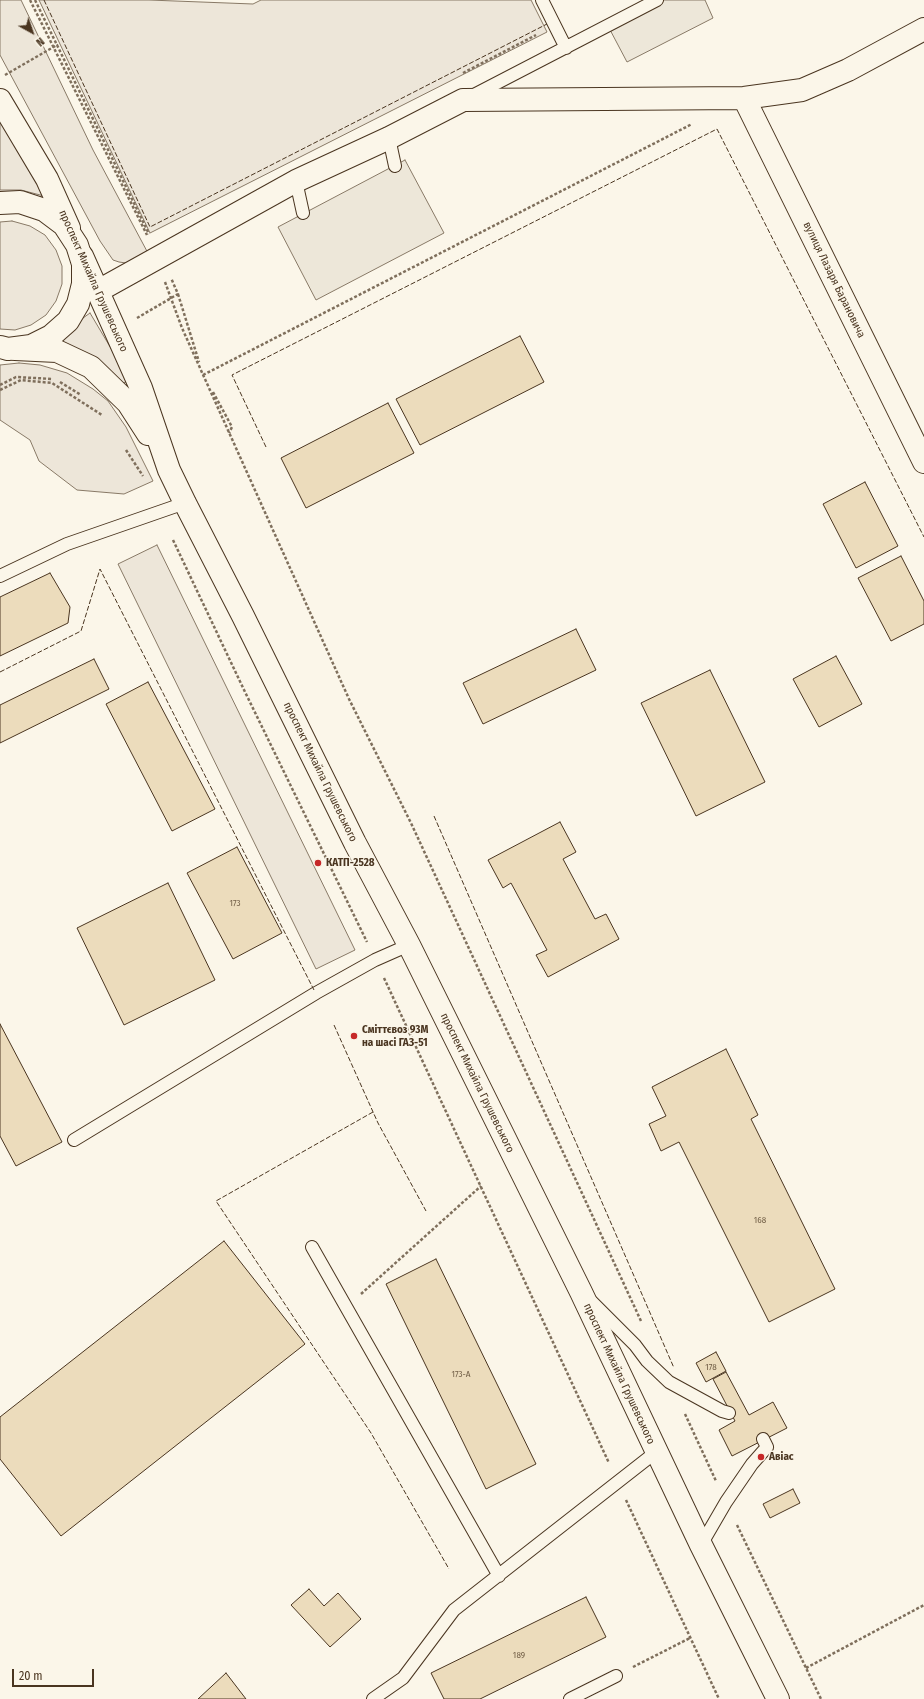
<!DOCTYPE html>
<meta charset="utf-8">
<style>
body{margin:0}
#map{position:relative;width:924px;height:1699px;overflow:hidden;background:#fbf6e9;font-family:"Fira Sans Condensed",sans-serif}
canvas{display:block}
.north{position:absolute;left:12px;top:12px;width:40px;height:40px;-webkit-text-stroke:3px #fbf6e9;paint-order:stroke;rotate:140deg;font-size:11px;font-weight:700;line-height:16px;text-align:center;color:#4a3520}
.north::after{content:'';display:block;margin:auto;width:14px;height:18px;background:#4a3520;clip-path:polygon(50% 0,100% 100%,50% 72%,0 100%)}
.scale{position:absolute;left:12px;top:1669px;width:82px;height:18px;box-sizing:border-box;border:2px solid #4a3520;border-top:0;padding-left:5px;font-size:12px;line-height:14px;white-space:nowrap;color:#4a3520;-webkit-text-stroke:3px #fbf6e9;paint-order:stroke}
</style>
<div id="map">
<canvas width="924" height="1699"></canvas>
<div class="north">N</div>
<div class="scale">20 m</div>
</div>
<script>
const context = document.querySelector('canvas').getContext('2d');
context.lineJoin = 'round';
function fillPath(path, color) { context.fillStyle = color; context.fill(path, 'evenodd'); }
const shape = rows => new Path2D(rows.map(r => 'M' + r).join(''));
function trace(path, color, width, dash) { context.strokeStyle = color; context.lineWidth = width; context.lineCap = dash ? 'butt' : 'round'; context.setLineDash(dash || []); context.stroke(path); }
function write(font, color, halo, rows, align = 'center') {
  context.font = font + ' "Fira Sans Condensed",sans-serif'; context.lineWidth = 3; context.setLineDash([]); context.textBaseline = 'middle'; context.strokeStyle = halo; context.fillStyle = color; for (const [text, x, y, turn = 0] of rows) {
    context.save(); context.translate(x, y); context.rotate((+turn || 0) * Math.PI / 180); context.textAlign = isNaN(turn) ? turn : align; if (halo) context.strokeText(text, 0, 0); context.fillText(text, 0, 0); context.restore();
  }
}
const green = shape([
 [0,0,21,0,93,150,149,255,126,263,119,262,113,260,100,241,0,55,0,0],
 [39,0,149,0,253,4,261,0,531,0,547,32,150,233,39,0],
 [0,116,7,127,44,196,21,190,0,190,0,116],
 [12,221,30,226,45,235,56,250,62,266,62,284,56,301,46,315,31,325,15,330,0,329,0,222,12,221],
 [90,313,128,377,126,382,119,384,63,346,61,340,72,326,90,313],
 [19,363,40,365,67,373,93,389,108,401,126,427,153,481,124,494,77,490,39,461,30,440,0,420,0,365,19,363],
 [157,545,355,950,316,969,118,564,157,545]
]);
const parking = shape([
 [661,0,705,0,713,18,627,62,608,26,661,0],
 [405,160,444,233,316,300,278,227,405,160]
]);
const building = shape([
 [520,336,544,382,420,445,396,399,520,336],
 [388,403,414,453,306,508,281,458,388,403],
 [865,482,898,546,856,568,823,504,865,482],
 [901,556,924,601,924,624,891,641,858,578,901,556],
 [50,573,70,607,68,623,0,656,0,597,50,573],
 [576,629,596,670,483,724,463,683,576,629],
 [836,656,862,704,819,727,793,679,836,656],
 [94,659,109,689,0,743,0,705,94,659],
 [710,670,765,782,696,816,641,703,710,670],
 [148,682,215,809,172,831,106,704,148,682],
 [560,822,576,852,563,859,595,919,606,914,619,939,548,977,536,955,547,950,511,883,503,888,488,860,560,822],
 [237,847,282,933,233,959,187,873,237,847],
 [168,883,215,980,124,1025,77,928,168,883],
 [0,1024,62,1142,16,1166,0,1136,0,1024],
 [726,1049,758,1115,751,1119,835,1289,769,1322,679,1142,661,1151,649,1124,666,1116,652,1087,726,1049],
 [224,1241,305,1344,61,1536,0,1459,0,1417,224,1241],
 [436,1259,536,1464,486,1489,386,1284,436,1259],
 [716,1352,726,1371,706,1382,696,1363,716,1352],
 [726,1372,749,1415,773,1402,787,1428,732,1456,719,1430,735,1421,713,1379,726,1372],
 [793,1489,800,1503,770,1518,763,1504,793,1489],
 [309,1589,324,1606,338,1593,361,1619,330,1647,291,1605,309,1589],
 [586,1597,606,1637,480,1699,444,1699,431,1673,586,1597],
 [226,1673,246,1699,198,1699,226,1673]
]);
const path = shape([
 [30,0,147,235],
 [35,0,57,45],
 [463,73,536,35],
 [5,75,57,45,149,234],
 [165,282,182,328,349,699,411,823,641,1321],
 [178,294,199,362],
 [137,318,178,294,171,278],
 [203,375,692,124],
 [60,382,81,395],
 [0,385,16,377,53,379],
 [0,390,21,380,52,383,102,415],
 [213,392,232,427,229,433],
 [126,450,143,476],
 [173,540,245,692,367,942],
 [384,978,609,1463],
 [361,1294,481,1186],
 [685,1414,716,1481],
 [626,1500,719,1699],
 [737,1525,821,1699],
 [633,1667,690,1638],
 [806,1668,924,1605]
]);
const service = shape([
 [542,0,566,48],
 [470,97,657,0],
 [389,138,395,166],
 [296,181,303,213],
 [0,576,67,544,185,503],
 [74,1140,316,993,375,960,409,945],
 [312,1247,499,1576],
 [592,1302,635,1345,647,1361,669,1382,722,1411,729,1413],
 [701,1545,726,1502,752,1464,767,1447,763,1439],
 [373,1699,403,1678,454,1610,656,1452],
 [570,1699,616,1676]
]);
const minor = shape([
 [744,98,924,462],
 [98,291,296,181,389,138,463,100,744,98,802,90,848,70,924,29]
]);
const tertiary = shape([
 [82,256,141,388,169,470,185,503,243,616,355,843,409,945,581,1292,701,1545,778,1699],
 [15,349,57,351,91,367,128,403,148,434]
]);
const secondary = shape([
 [0,100,47,179,69,228],
 [0,203,20,202,44,210,64,225,77,245,83,264,83,284,78,304,68,321,51,336,31,346,8,349,0,347]
]);
const fence = shape([
 [44,0,150,227,547,24],
 [266,447,232,375,717,129,924,537],
 [0,672,81,631,100,569,314,990],
 [434,816,674,1368],
 [334,1025,378,1123,426,1211],
 [373,1112,216,1201,371,1433,449,1569]
]);
const markers = [
 [318,863,4,"#c62828"],
 [354,1036,4,"#c62828"],
 [761,1457,4,"#c62828"]
];
const numberNames = [
 ["173",235,903],
 ["168",760,1220],
 ["178",711,1367],
 ["173-А",461,1374],
 ["189",519,1655]
];
const streetNames = [
 ["вулиця Лазаря Барановича",834,280,64],
 ["проспект Михайла Грушевського",93,281,66],
 ["проспект Михайла Грушевського",320,772,64],
 ["проспект Михайла Грушевського",477,1083,64],
 ["проспект Михайла Грушевського",619,1374,65]
];
const poiNames = [
 ["КАТП-2528",326,863],
 ["Сміттєвоз 93М",362,1030],
 ["на шасі ГАЗ-51",362,1043],
 ["Авіас",769,1457]
];
fillPath(green, '#ede6d9');
trace(green, '#887966', 1);
fillPath(parking, '#ede7d9');
trace(parking, '#887966', 1);
fillPath(building, '#ecdcbc');
trace(building, '#4a3520', 1);
trace(service, '#4a3520', 14);
trace(minor, '#4a3520', 24);
trace(tertiary, '#4a3520', 24);
trace(secondary, '#4a3520', 24);
trace(path, '#7f6f5c', 2.5, [3, 2]);
trace(service, '#fbf6e9', 12);
trace(minor, '#fbf6e9', 22);
trace(tertiary, '#fbf6e9', 22);
trace(secondary, '#fbf6e9', 22);
trace(fence, '#4a3520', 1, [5, 2]);
for (const [x, y, r, color] of markers) { const dot = new Path2D(); dot.arc(x, y, r, 0, 2 * Math.PI); context.fillStyle = color; context.fill(dot); trace(dot, '#fbf6e9', 1.5); }
write('9px', '#725f47', null, numberNames);
write('11px', '#4a3520', '#fbf6e9', streetNames);
write('bold 11px', '#4a3520', '#fbf6e9', poiNames, 'left');
</script>
